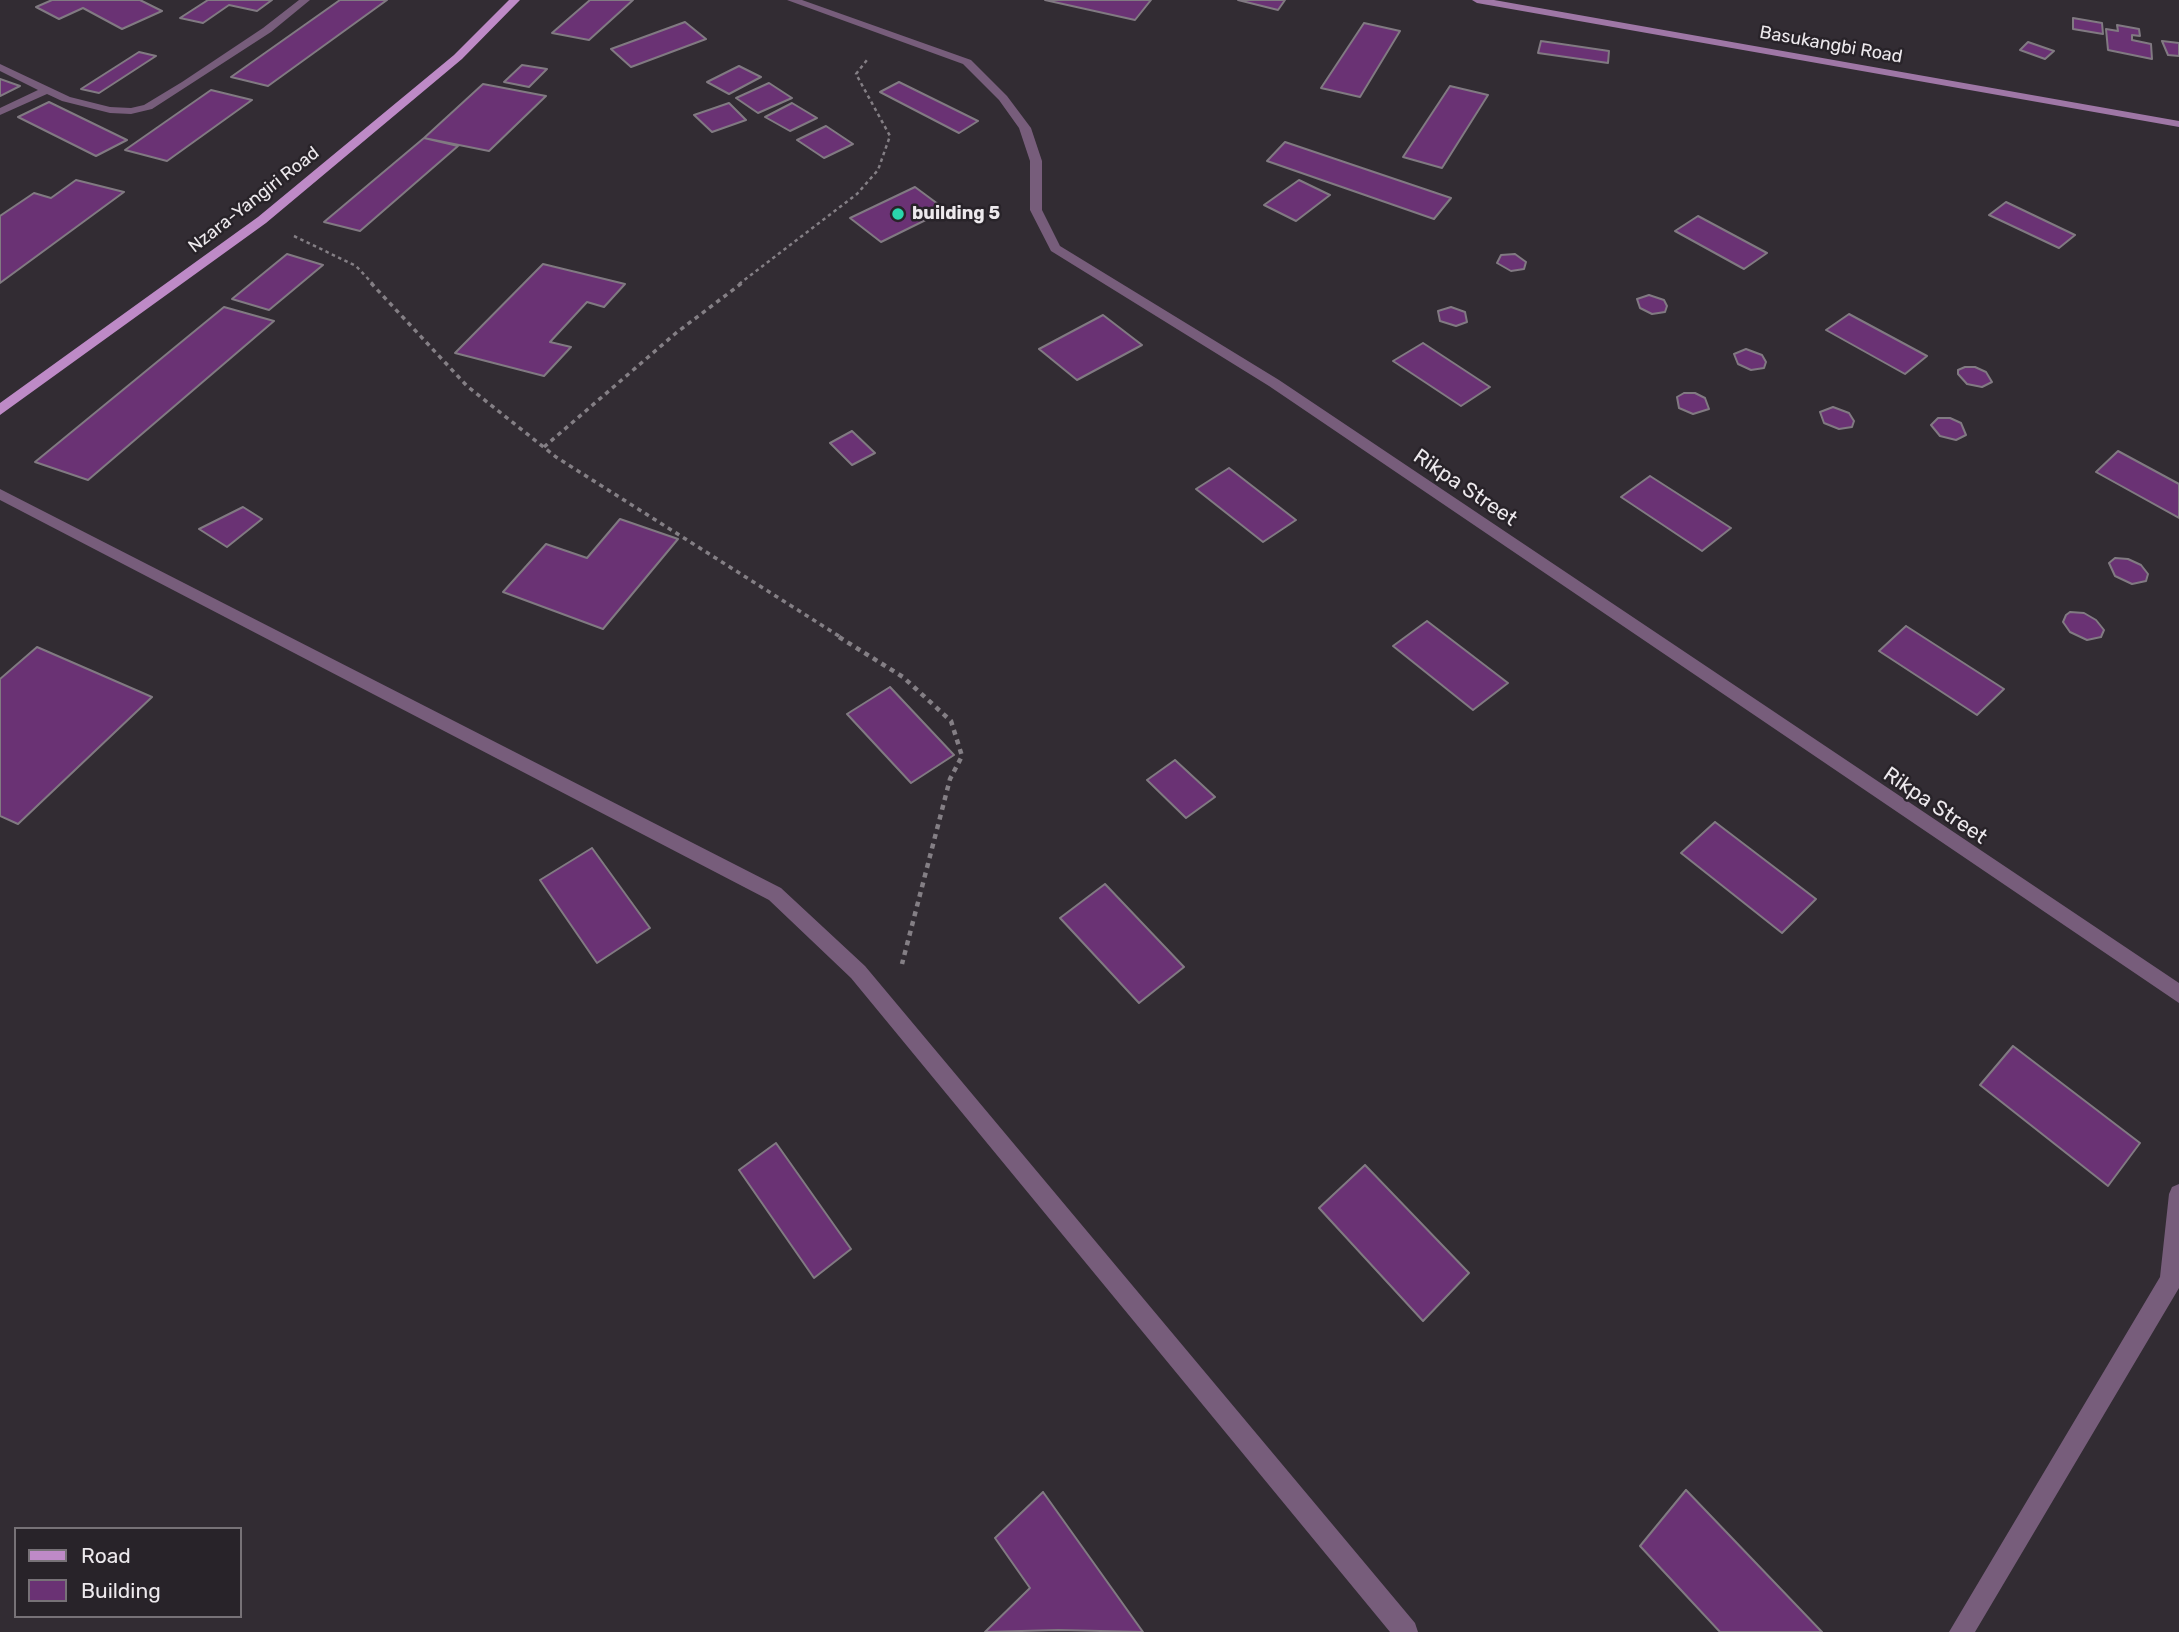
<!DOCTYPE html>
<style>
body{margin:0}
#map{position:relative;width:2179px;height:1632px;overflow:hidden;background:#322c33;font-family:Rubik,sans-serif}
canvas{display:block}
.legend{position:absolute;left:14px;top:1527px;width:228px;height:91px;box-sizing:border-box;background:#282329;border:2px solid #777277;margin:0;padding:9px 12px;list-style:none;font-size:21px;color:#ede9ed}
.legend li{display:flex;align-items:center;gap:14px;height:35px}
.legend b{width:35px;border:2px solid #777277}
</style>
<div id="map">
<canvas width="2179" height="1632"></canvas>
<ul class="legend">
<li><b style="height:9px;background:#be8ac7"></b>Road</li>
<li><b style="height:19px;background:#6a3274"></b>Building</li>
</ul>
</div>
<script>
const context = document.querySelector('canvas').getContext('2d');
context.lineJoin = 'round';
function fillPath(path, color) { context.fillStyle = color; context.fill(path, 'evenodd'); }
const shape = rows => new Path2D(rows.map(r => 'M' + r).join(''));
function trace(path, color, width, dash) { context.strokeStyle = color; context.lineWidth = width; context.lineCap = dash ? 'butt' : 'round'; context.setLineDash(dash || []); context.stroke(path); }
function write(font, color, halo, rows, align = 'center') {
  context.font = font + ' Rubik,sans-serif'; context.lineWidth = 5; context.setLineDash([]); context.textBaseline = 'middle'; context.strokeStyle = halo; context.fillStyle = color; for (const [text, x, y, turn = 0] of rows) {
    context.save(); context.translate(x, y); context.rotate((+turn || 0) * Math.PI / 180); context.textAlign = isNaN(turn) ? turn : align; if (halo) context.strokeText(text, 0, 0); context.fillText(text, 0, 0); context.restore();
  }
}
const building = shape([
 [52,0,140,0,162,11,122,29,83,8,59,19,36,7,52,0],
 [208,0,272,0,257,11,229,5,203,23,180,18,208,0],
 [340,0,387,0,268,86,231,77,340,0],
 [590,0,633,0,589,40,552,33,590,0],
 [1045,0,1151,0,1135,20,1045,0],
 [1238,0,1285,0,1278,10,1238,0],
 [2073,18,2102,23,2103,34,2073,29,2073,18],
 [685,22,706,39,631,67,611,49,685,22],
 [1364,23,1400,31,1360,97,1321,88,1364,23],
 [2117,25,2139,29,2140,36,2132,35,2132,40,2151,44,2152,59,2108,50,2106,29,2118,31,2117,25],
 [1541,41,1609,51,1608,63,1538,53,1541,41],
 [2162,41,2179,43,2179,56,2168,55,2162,41],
 [2028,42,2054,51,2045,59,2020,50,2028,42],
 [139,52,156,56,99,93,81,89,139,52],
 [522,65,547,69,529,87,504,82,522,65],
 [739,66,761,77,729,94,707,82,739,66],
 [0,79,20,86,0,96,0,79],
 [899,82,978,121,959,133,880,92,899,82],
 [769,83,792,98,758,113,736,98,769,83],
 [483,84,546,96,489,151,424,138,483,84],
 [1450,86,1488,95,1442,168,1403,157,1450,86],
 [211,90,252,100,167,161,125,150,211,90],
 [49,102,127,140,96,156,18,117,49,102],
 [729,103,746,120,712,132,694,115,729,103],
 [792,103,817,118,790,131,765,117,792,103],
 [826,126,853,144,824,158,797,140,826,126],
 [424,138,458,146,360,231,324,222,424,138],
 [1285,142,1451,198,1434,219,1267,161,1285,142],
 [76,180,124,192,0,283,0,216,34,193,51,198,76,180],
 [1299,180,1330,195,1296,221,1264,205,1299,180],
 [915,187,946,210,881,242,850,218,915,187],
 [2006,202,2075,235,2059,248,1989,215,2006,202],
 [1698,216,1767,253,1744,269,1675,231,1698,216],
 [287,254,323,265,269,310,232,299,287,254],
 [1515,254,1526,262,1524,269,1511,271,1497,263,1501,255,1515,254],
 [543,264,625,284,604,307,587,302,550,342,571,347,544,376,455,353,543,264],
 [1649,295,1664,300,1667,306,1665,312,1652,314,1640,308,1637,299,1649,295],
 [224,307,274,321,88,480,35,462,224,307],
 [1451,307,1465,312,1467,322,1456,326,1440,321,1438,311,1451,307],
 [1849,314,1927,356,1905,374,1826,330,1849,314],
 [1103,315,1142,345,1077,380,1039,349,1103,315],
 [1423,343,1490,387,1461,406,1393,361,1423,343],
 [1746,349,1762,355,1766,362,1764,368,1751,370,1738,364,1734,354,1746,349],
 [1965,367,1975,367,1986,372,1992,382,1982,387,1967,384,1958,374,1958,370,1965,367],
 [1684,393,1695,393,1705,398,1709,409,1693,414,1679,408,1677,397,1684,393],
 [1833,407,1849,413,1854,421,1852,427,1839,429,1824,423,1820,412,1833,407],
 [1938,418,1950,418,1961,423,1966,435,1956,440,1940,436,1931,425,1938,418],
 [852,431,875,453,852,465,830,443,852,431],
 [2118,451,2179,484,2179,518,2096,472,2118,451],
 [1229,468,1296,520,1263,542,1196,489,1229,468],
 [1650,476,1731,528,1702,551,1621,497,1650,476],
 [243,507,262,519,227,547,199,529,243,507],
 [620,519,678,539,603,629,503,592,546,544,587,558,620,519],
 [2115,558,2128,559,2141,565,2148,574,2146,581,2132,584,2115,576,2109,563,2115,558],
 [2070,612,2084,613,2096,620,2104,630,2101,637,2087,640,2070,632,2063,622,2066,615,2070,612],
 [1427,621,1508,683,1473,710,1393,646,1427,621],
 [1906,626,2004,689,1977,715,1879,651,1906,626],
 [37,647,152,697,18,824,0,816,0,679,37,647],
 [890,687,954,755,911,783,847,714,890,687],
 [1175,760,1215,797,1186,818,1147,780,1175,760],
 [1715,822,1816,899,1782,933,1681,853,1715,822],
 [592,848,650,928,597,963,540,880,592,848],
 [1105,884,1184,967,1139,1003,1060,918,1105,884],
 [2013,1046,2140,1143,2108,1186,1980,1085,2013,1046],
 [776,1143,851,1249,814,1278,739,1170,776,1143],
 [1365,1165,1469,1273,1423,1321,1319,1208,1365,1165],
 [1686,1490,1822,1632,1720,1632,1640,1546,1686,1490],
 [1043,1492,1143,1632,1058,1630,985,1632,1030,1588,995,1538,1043,1492]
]);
const pathFar2 = shape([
 [294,236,356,266,373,284],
 [739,284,857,194,878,170,890,136,856,74,867,60]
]);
const pathFar1 = shape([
 [371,283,467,386,556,457,842,638],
 [544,447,676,333,742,283]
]);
const path = shape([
 [839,637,903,677,951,721,962,756,950,779,902,964]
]);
const street = shape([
 [299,0,310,0,271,32,152,109,131,114,110,113,62,101,47,94,0,115,0,108,38,90,0,71,0,64,70,97,110,107,131,108,144,105,182,82,263,28,299,0],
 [787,0,802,0,971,60,1007,96,1031,128,1042,161,1042,210,1060,246,1279,380,2179,983,2179,1003,1269,386,1051,251,1030,210,1030,161,1019,128,999,100,963,64,787,0],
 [0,489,781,888,865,966,1415,1623,1418,1632,1390,1632,851,978,769,900,0,500,0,489],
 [2179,1184,2179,1288,1975,1632,1949,1632,2160,1277,2169,1194,2172,1187,2179,1184]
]);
const secondary = shape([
 [1472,0,1494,0,2179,121,2179,127,1477,3,1472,0]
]);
const primary = shape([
 [509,0,520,0,462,59,266,223,0,415,0,403,258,217,454,55,509,0]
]);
const markers = [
 [898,214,7,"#2ad5ac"]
];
const farStreetnames = [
 ["Basukangbi Road",1831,45,10],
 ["Nzara-Yangiri Road",254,200,-38]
];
const farPoinames = [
 ["building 5",912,214]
];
const streetNames = [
 ["Rikpa Street",1465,488,34],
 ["Rikpa Street",1935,806,34]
];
fillPath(building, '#6a3274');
trace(building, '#817a82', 2);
trace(pathFar2, '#847f85', 2.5, [3.5, 3.5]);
trace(pathFar1, '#847f85', 3.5, [4.5, 4.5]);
trace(path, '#847f85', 4.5, [5, 5]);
fillPath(street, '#775d7b');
fillPath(secondary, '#9f77a6');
fillPath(primary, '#be8ac7');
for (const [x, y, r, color] of markers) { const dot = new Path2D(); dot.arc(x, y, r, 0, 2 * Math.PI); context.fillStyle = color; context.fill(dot); trace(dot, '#282329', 2.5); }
write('18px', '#ede9ed', '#282329', farStreetnames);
write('bold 18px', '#ede9ed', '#282329', farPoinames, 'left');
write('21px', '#ede9ed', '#282329', streetNames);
</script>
